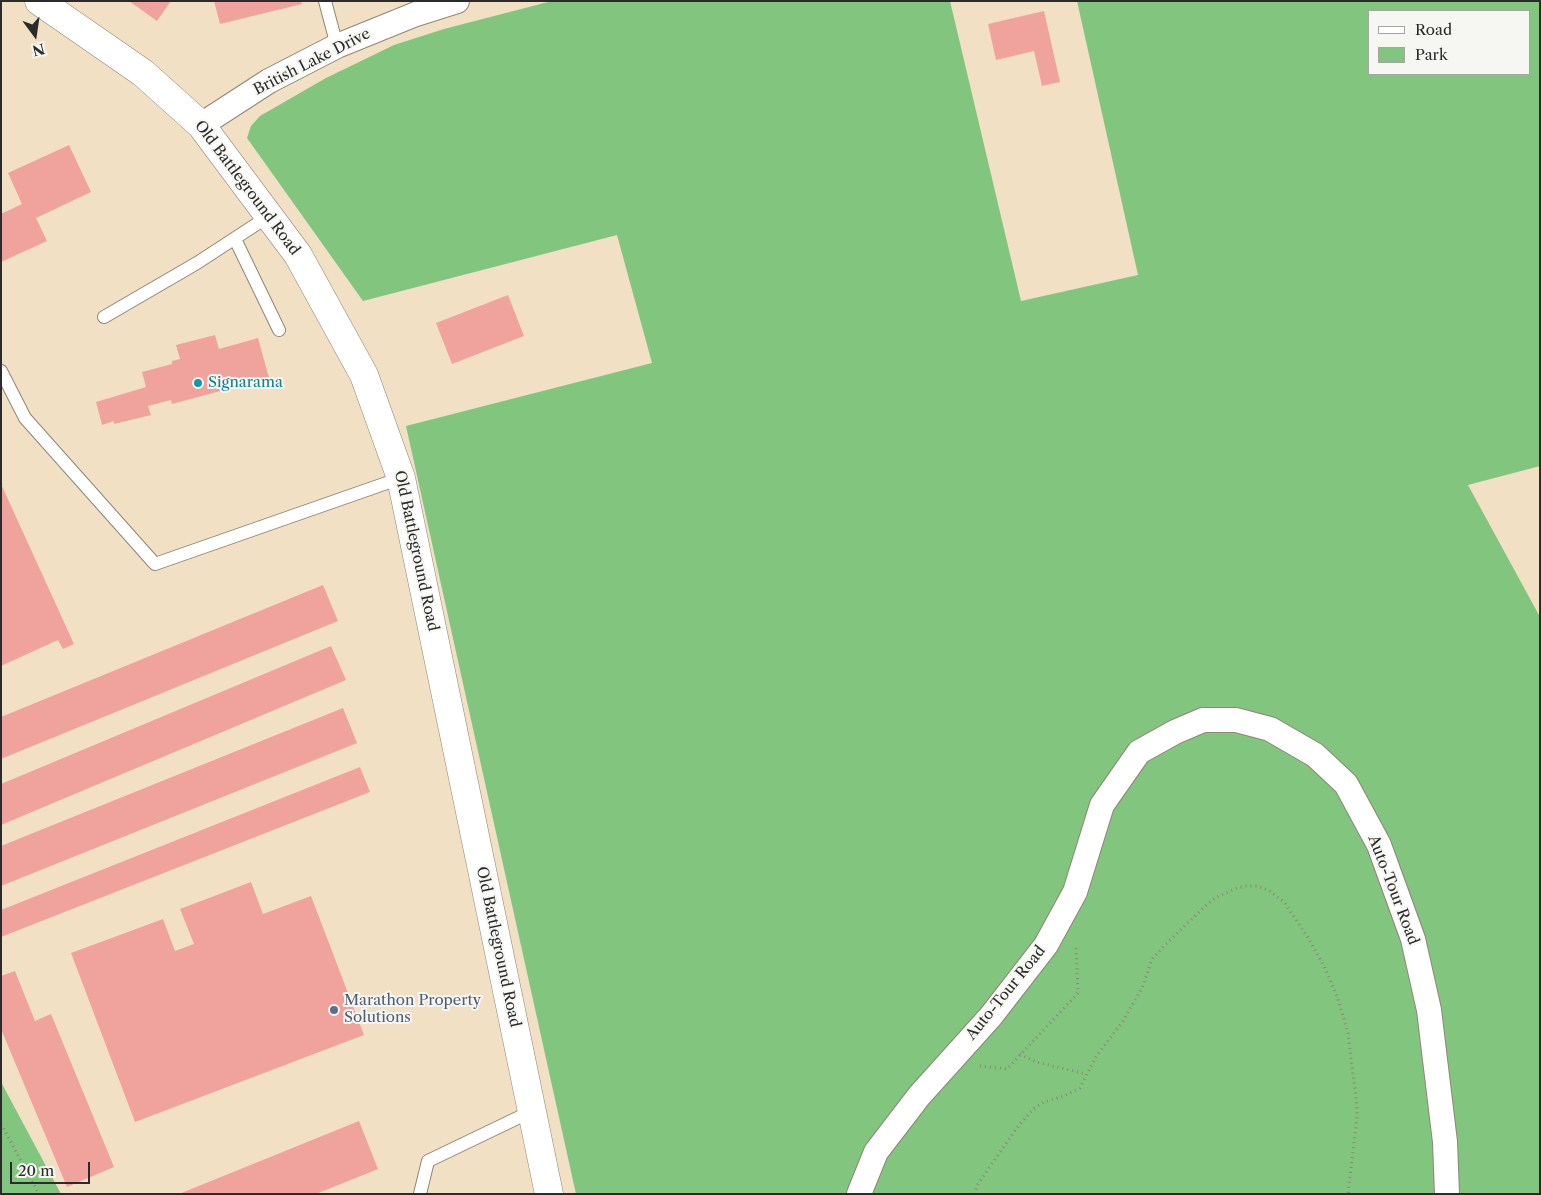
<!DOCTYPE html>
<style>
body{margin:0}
#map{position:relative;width:1541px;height:1195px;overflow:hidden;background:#f1e0c3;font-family:"Libre Caslon Text",serif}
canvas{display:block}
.frame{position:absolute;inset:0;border:2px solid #2b2b2b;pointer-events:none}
.legend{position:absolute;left:1368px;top:10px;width:162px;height:65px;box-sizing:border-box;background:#f6f6f2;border:1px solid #a5a5a2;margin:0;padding:6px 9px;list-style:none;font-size:15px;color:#2b2b2b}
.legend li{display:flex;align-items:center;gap:10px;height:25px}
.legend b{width:25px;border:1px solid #a5a5a2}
.north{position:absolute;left:10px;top:10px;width:50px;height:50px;-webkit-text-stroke:4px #f6f6f2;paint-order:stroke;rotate:166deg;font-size:14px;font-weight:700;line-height:20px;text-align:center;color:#2b2b2b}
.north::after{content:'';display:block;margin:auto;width:18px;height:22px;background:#2b2b2b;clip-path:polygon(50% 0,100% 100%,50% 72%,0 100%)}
.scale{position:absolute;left:10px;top:1162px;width:80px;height:22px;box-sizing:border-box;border:2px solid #2b2b2b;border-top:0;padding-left:6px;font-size:15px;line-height:18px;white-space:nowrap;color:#2b2b2b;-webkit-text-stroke:4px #f6f6f2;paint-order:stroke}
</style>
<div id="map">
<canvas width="1541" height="1195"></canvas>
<div class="frame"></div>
<ul class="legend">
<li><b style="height:6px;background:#fff"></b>Road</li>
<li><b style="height:14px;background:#82c57e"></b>Park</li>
</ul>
<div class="north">N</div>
<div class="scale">20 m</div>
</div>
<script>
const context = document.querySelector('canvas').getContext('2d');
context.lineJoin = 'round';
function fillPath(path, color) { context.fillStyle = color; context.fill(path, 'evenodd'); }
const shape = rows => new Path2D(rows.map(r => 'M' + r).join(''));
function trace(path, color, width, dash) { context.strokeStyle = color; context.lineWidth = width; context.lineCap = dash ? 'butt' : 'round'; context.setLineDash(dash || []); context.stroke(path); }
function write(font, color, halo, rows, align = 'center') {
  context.font = font + ' "Libre Caslon Text",serif'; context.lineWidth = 4; context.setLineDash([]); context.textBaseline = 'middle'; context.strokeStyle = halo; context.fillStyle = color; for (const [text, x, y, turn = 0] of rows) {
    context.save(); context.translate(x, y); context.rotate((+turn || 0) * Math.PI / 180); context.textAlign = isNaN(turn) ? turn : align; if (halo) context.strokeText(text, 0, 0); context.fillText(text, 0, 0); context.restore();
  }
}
const green = shape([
 [552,1,950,1,1021,301,1138,275,1077,1,1540,1,1540,466,1468,485,1540,617,1540,1194,576,1194,406,426,652,363,617,235,363,301,247,138,251,126,260,116,326,78,394,45,444,29],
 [1370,11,1530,11,1530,74,1370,74],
 [1,1082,61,1194,1,1194]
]);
const building = shape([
 [129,1,171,1,157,21],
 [214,1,301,1,302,4,220,24],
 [1044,11,1060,82,1042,86,1034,51,996,60,988,24],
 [69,145,91,192,36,218,47,241,1,262,1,214,22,204,8,173],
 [508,295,524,336,452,364,436,323],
 [215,335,219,349,258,338,269,378,172,404,171,400,148,406,151,415,114,424,114,421,102,425,96,402,146,387,142,372,172,364,172,361,180,359,176,345],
 [1,484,74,644,63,649,58,640,1,666],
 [323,585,338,621,1,759,1,717],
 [331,646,346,680,1,825,1,784],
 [343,708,357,743,1,886,1,846],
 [360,767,370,792,1,937,1,910],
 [251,882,263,914,311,896,364,1035,135,1122,71,953,163,919,175,951,194,944,180,909],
 [15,971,35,1021,51,1014,114,1167,67,1187,1,1029,1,976],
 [359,1121,378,1169,316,1194,179,1194]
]);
const path = shape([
 [1020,1054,1036,1062,1086,1074],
 [980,1066,1007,1069,1078,993,1076,945],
 [1,1124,39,1194],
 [974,1194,978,1184,991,1165,1019,1125,1033,1109,1044,1102,1064,1096,1080,1088,1095,1058,1123,1021,1143,986,1152,959,1164,946,1202,909,1215,898,1237,888,1246,886,1257,886,1268,890,1284,902,1307,936,1324,966,1337,996,1348,1033,1357,1106,1357,1117,1348,1194]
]);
const service = shape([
 [325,1,337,46],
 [235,239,279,330],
 [104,317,197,263,269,216],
 [1,371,25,418,155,564,401,478],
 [420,1194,428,1161,532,1111]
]);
const minor = shape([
 [201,125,269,81,337,46,416,14,457,1],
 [859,1194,876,1152,919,1096,991,1016,1046,945,1075,892,1102,805,1139,752,1175,732,1203,720,1236,720,1270,729,1315,755,1346,784,1379,845,1413,939,1429,1010,1445,1142,1447,1194]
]);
const tertiary = shape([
 [39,1,143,73,201,125,298,255,364,375,401,478,549,1194]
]);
const markers = [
 [198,383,5,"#0f9aa8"],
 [334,1010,5,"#5c6f8a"]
];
const streetNames = [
 ["British Lake Drive",312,62,-27],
 ["Old Battleground Road",247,188,53],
 ["Old Battleground Road",416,551,78],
 ["Auto-Tour Road",1393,890,69],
 ["Old Battleground Road",498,947,78],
 ["Auto-Tour Road",1006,993,-51]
];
const cultureNames = [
 ["Signarama",208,383]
];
const serviceNames = [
 ["Marathon Property",344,1001],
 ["Solutions",344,1018]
];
fillPath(green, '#82c57e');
fillPath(building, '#f0a39c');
trace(service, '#8e8677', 14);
trace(minor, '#8e8677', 26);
trace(tertiary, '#8e8677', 29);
trace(path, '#8e8677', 3, [1, 4]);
trace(service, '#fff', 12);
trace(minor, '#fff', 24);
trace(tertiary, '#fff', 28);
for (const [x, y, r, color] of markers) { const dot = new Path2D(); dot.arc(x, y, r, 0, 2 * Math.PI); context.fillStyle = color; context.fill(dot); trace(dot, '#f6f6f2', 2); }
write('15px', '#2b2b2b', '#f6f6f2', streetNames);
write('15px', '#0d838f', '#f6f6f2', cultureNames, 'left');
write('15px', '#4e5e75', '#f6f6f2', serviceNames, 'left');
</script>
